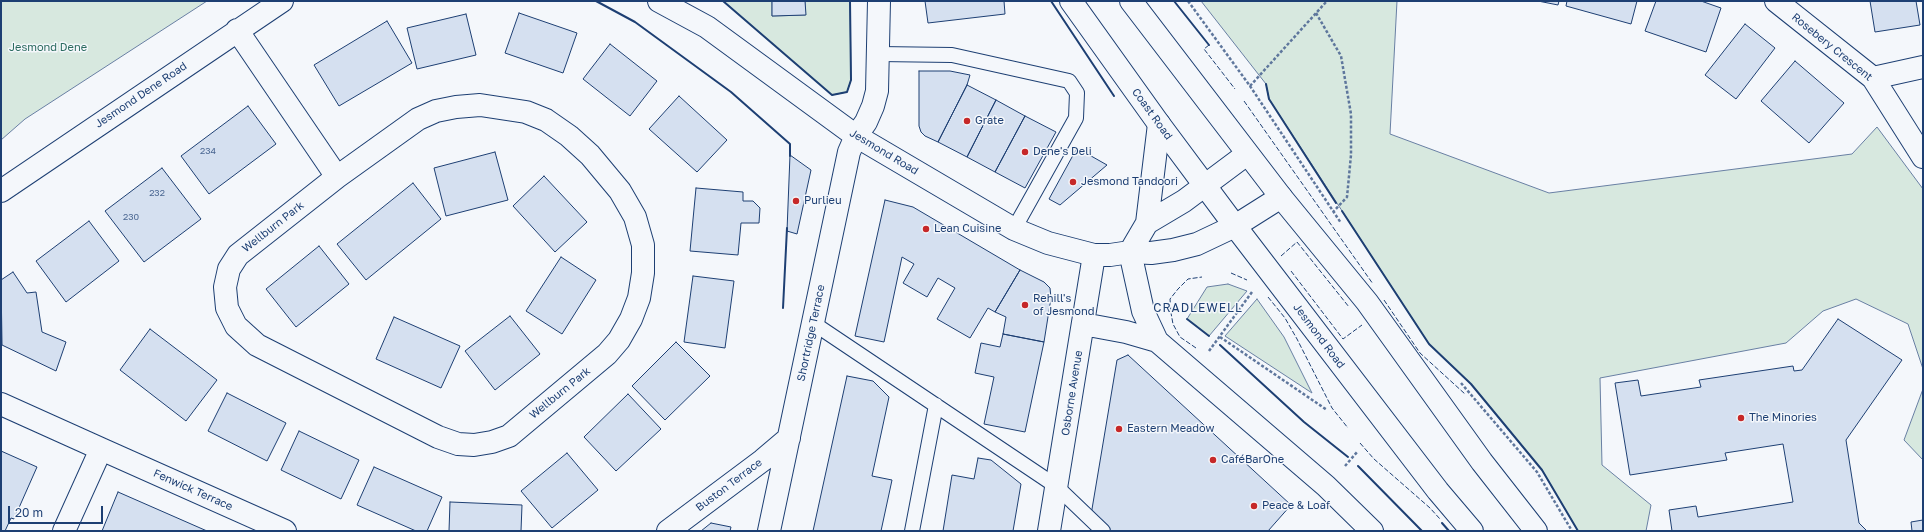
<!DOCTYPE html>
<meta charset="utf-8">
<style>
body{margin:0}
#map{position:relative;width:1924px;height:532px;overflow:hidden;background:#f4f7fb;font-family:"Golos Text",sans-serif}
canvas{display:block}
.frame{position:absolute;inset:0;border:2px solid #1d3f73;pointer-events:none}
.scale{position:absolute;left:8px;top:506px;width:95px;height:18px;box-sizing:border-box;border:2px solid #1d3f73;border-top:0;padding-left:5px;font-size:12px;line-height:14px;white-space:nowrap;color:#1d3f73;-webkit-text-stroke:3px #f4f7fb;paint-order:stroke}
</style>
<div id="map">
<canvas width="1924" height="532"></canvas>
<div class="frame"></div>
<div class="scale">20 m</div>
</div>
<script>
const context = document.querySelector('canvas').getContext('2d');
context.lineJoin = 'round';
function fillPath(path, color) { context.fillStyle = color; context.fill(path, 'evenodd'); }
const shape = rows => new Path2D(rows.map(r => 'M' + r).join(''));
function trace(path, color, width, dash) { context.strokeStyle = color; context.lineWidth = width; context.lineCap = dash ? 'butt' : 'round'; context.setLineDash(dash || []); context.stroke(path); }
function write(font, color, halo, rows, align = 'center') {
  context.font = font + ' "Golos Text",sans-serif'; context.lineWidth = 3; context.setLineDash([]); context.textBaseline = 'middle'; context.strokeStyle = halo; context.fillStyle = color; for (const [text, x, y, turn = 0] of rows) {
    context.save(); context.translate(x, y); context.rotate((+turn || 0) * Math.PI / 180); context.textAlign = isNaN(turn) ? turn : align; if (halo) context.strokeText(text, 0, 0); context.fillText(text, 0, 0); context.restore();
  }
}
const green = shape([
 [1,1,207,1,25,119,1,140,1,1],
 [723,1,772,1,772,16,805,15,805,1,850,1,851,80,847,92,832,95,723,1],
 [1201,1,1397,1,1390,134,1549,193,1852,154,1877,127,1923,189,1923,369,1908,324,1856,299,1823,311,1786,343,1600,378,1602,465,1651,505,1646,531,1578,531,1542,470,1471,384,1429,344,1269,99,1266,84,1201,1],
 [1228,284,1247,291,1209,336,1187,319,1207,287,1228,284],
 [1257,299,1284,337,1312,393,1225,336,1257,299],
 [1923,389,1923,460,1904,440,1923,389]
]);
const building = shape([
 [772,1,805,1,806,15,772,16,772,1],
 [925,1,1004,1,1005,14,928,23,925,1],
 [1538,1,1559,1,1558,5,1538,1],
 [1567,1,1637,1,1631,24,1566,6,1567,1],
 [1656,1,1701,1,1721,8,1706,52,1645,31,1656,1],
 [1870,1,1916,1,1920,25,1875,32,1870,1],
 [519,13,577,33,563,73,505,53,519,13],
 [466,14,476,55,417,69,407,28,466,14],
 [387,21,412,63,339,106,314,65,387,21],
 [1745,24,1775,48,1736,99,1705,75,1745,24],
 [610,44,657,81,630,116,583,79,610,44],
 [1795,61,1844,103,1809,143,1761,101,1795,61],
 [919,71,950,71,970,75,967,85,938,142,925,136,921,132,919,126,919,71],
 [967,85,996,100,967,157,938,142,967,85],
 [679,96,727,140,697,172,649,129,679,96],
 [996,100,1025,116,995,172,967,157,996,100],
 [248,106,276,144,209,194,181,156,248,106],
 [1025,116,1056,132,1025,188,995,172,1025,116],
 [1077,148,1107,165,1060,205,1049,199,1077,148],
 [495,152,508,200,446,216,434,168,495,152],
 [790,155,811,170,797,234,787,231,790,155],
 [162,168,201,219,144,262,105,211,162,168],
 [544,176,587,222,555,252,513,206,544,176],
 [413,183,441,219,366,280,337,244,413,183],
 [696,188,743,192,743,201,753,201,760,208,759,223,741,223,738,255,690,251,696,188],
 [885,200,913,207,1020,270,995,312,988,308,970,338,937,319,955,288,938,278,927,297,903,283,914,264,902,257,884,342,855,336,885,200],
 [89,221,119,261,66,302,36,261,89,221],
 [319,246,349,284,296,327,266,289,319,246],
 [561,257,596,280,562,334,526,311,561,257],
 [1020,270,1044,282,1050,288,1051,298,1044,342,1003,334,1006,317,995,312,1020,270],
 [13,272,27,293,36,292,42,332,66,342,56,371,2,345,1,280,13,272],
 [693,276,734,281,725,348,684,342,693,276],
 [510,316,540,354,495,390,465,351,510,316],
 [394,317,460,346,441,388,376,359,394,317],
 [1838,319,1902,360,1846,440,1859,523,1867,531,1672,531,1669,510,1696,506,1698,517,1793,502,1783,444,1725,453,1727,460,1630,475,1615,383,1638,380,1641,396,1701,387,1699,380,1793,366,1794,371,1802,370,1838,319],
 [150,329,217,380,186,421,120,370,150,329],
 [1003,334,1044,342,1025,432,984,424,994,377,975,373,981,343,1000,347,1003,334],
 [676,342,710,376,665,420,632,386,676,342],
 [1128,355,1291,505,1268,531,1108,531,1091,515,1117,360,1128,355],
 [847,376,873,381,889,397,872,476,892,480,881,531,813,531,847,376],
 [227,393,286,423,267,461,208,431,227,393],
 [628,394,661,429,616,471,584,437,628,394],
 [299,431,359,460,341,499,281,470,299,431],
 [1,451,37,467,14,519,11,518,5,531,1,531,1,451],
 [567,453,598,490,552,528,521,491,567,453],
 [978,458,991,460,1021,484,1013,531,943,531,952,475,974,479,978,458],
 [374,467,442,497,427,531,416,531,357,505,374,467],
 [118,492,207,531,102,531,118,492],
 [450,502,522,505,521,531,449,531,450,502],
 [1923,520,1923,531,1912,531,1911,522,1923,520],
 [711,523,731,527,730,531,701,531,711,523]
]);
const path = shape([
 [1188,1,1250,86,1341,223],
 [1316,13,1341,56,1351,114,1351,155,1347,197,1333,212],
 [1250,86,1327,1],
 [1220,337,1327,410],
 [1209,351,1252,292],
 [1461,383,1537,472,1572,531],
 [1345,466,1358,451]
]);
const lane = shape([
 [879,54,952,55,1069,81,1077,93,1076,118,1014,229],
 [813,323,1056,486,1103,531],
 [912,531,936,405]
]);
const street = shape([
 [659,1,707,27,856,136],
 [1776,1,1873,78,1923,157],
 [237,30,337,177,418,119,436,111,456,107,480,105,526,112,546,120,569,136,590,155,620,191,635,217,643,245,643,273,639,298,631,319,619,340,607,354,509,436,492,442,474,445,458,444,438,437,257,345,236,326,227,308,225,287,229,269,238,255,337,177],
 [1873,78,1923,67],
 [1,191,282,1],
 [1130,252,1143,311,1157,341],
 [1083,324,1126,332,1157,341,1326,486,1372,531],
 [1,404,101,449,64,531],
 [101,449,285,531],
 [668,531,763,460,789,438],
 [769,531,849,152,856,136,866,122,873,106,877,91,879,1],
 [1049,531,1094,255]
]);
const secondary = shape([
 [856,136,1014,229,1048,243,1094,255,1110,255,1130,252,1151,253,1173,250,1197,244,1235,226,1281,197],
 [1147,223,1184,201,1247,154],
 [1130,252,1147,223,1159,124]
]);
const highway = shape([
 [1071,1,1159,124,1235,226,1438,491,1472,531],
 [1131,1,1281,197,1367,302,1482,462,1536,531]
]);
const fence = shape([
 [1209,45,1204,49,1235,89],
 [1244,101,1373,284],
 [1281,256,1297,242,1349,307],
 [1291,271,1343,339,1362,325],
 [1231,273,1247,280],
 [1268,297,1285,318,1297,339,1332,408,1348,428],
 [1384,300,1420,353,1465,394],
 [1196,348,1180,337,1173,324,1171,313,1170,299,1178,289,1188,279,1202,277],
 [1360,443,1374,459,1430,508,1440,519]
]);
const wall = shape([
 [596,1,635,22,731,92,790,144,790,156],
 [723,1,832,95,847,92,851,80,850,1],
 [1051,1,1114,96],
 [1174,1,1209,45],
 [1266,84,1269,99,1336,203],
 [1342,211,1429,344,1471,384,1542,470,1578,531],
 [783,308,787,228],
 [1187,319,1209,336],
 [1220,345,1304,422,1348,457],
 [1358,466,1422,531],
 [1442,523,1449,531]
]);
const markers = [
 [967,121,4,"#c62828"],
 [1025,152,4,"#c62828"],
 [1073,182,4,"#c62828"],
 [796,201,4,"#c62828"],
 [926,229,4,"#c62828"],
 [1025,305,4,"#c62828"],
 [1741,418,4,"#c62828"],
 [1119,429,4,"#c62828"],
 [1213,460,4,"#c62828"],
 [1254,506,4,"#c62828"]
];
const numberNames = [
 ["234",208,151],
 ["232",157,193],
 ["230",131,217]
];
const streetNames = [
 ["Rosebery Crescent",1832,47,39],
 ["Jesmond Dene Road",141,95,-34],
 ["Coast Road",1152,114,54],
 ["Jesmond Road",884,152,31],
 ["Wellburn Park",273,227,-38],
 ["Shortridge Terrace",811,333,-78],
 ["Jesmond Road",1319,336,53],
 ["Wellburn Park",560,393,-39],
 ["Osborne Avenue",1072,393,-81],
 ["Buston Terrace",729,485,-37],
 ["Fenwick Terrace",193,490,24]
];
const parkNames = [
 ["Jesmond Dene",48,48]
];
const poiNames = [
 ["Grate",975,121],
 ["Dene's Deli",1033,152],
 ["Jesmond Tandoori",1081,182],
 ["Purlieu",804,201],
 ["Lean Cuisine",934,229],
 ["Rehill's",1033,299],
 ["of Jesmond",1033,312],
 ["The Minories",1749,418],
 ["Eastern Meadow",1127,429],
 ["CaféBarOne",1221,460],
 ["Peace & Loaf",1262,506]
];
const neighbourhoodNames = [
 ["CRADLEWELL",1198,308]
];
fillPath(green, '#d7e8df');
trace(green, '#687fa3', 1);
fillPath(building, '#d5e0f0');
trace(building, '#1d3f73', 1);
trace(lane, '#1d3f73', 16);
trace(street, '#1d3f73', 24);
trace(secondary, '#1d3f73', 24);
trace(highway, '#1d3f73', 24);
trace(path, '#5e769c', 2.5, [3, 2]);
trace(lane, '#f4f7fb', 14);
trace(street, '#f4f7fb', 22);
trace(secondary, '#f4f7fb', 22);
trace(highway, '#f4f7fb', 22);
trace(fence, '#1d3f73', 1, [5, 2]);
trace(wall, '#1d3f73', 2);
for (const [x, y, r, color] of markers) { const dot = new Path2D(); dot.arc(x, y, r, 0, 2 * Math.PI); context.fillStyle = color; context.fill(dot); trace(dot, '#f4f7fb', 1.5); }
write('9px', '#4b6792', null, numberNames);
write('11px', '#1d3f73', '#f4f7fb', streetNames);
write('11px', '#2c6c60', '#f4f7fb', parkNames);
write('11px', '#1d3f73', '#f4f7fb', poiNames, 'left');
context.letterSpacing = '1px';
write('12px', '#1d3f73', '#f4f7fb', neighbourhoodNames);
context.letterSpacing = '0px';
</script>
